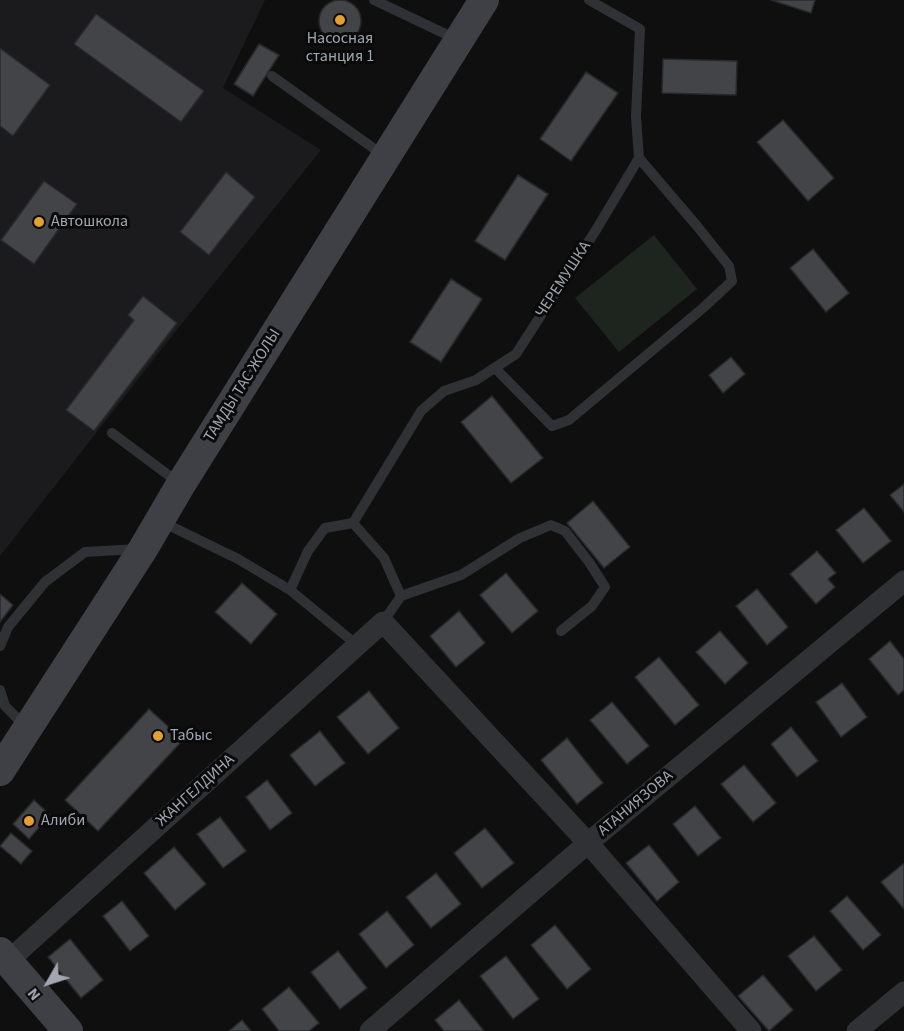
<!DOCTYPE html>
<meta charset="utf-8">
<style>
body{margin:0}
#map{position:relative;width:904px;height:1031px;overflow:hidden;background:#0f0f10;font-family:"Source Sans 3",sans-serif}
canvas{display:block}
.north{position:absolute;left:18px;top:953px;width:60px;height:60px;-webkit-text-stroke:4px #0a0a0b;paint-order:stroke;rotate:231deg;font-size:16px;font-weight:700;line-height:24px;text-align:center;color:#a1a6b0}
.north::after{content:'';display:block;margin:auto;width:21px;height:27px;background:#a1a6b0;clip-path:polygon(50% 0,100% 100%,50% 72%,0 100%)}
</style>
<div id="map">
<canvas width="904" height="1031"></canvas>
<div class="north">N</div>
</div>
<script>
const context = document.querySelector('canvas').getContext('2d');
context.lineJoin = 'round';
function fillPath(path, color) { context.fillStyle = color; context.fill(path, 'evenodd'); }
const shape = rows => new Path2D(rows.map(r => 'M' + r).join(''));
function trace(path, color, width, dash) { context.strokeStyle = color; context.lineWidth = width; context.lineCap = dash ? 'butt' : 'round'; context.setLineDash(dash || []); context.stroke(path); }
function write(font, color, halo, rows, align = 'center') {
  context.font = font + ' "Source Sans 3",sans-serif'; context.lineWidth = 6; context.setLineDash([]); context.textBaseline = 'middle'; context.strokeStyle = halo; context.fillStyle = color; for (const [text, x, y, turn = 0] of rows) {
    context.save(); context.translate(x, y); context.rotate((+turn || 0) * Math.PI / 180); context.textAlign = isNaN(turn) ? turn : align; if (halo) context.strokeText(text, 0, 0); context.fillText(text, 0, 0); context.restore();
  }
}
const built = shape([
 [0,0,265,0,223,88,321,150,172,336,0,556]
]);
const green = shape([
 [654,235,697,289,619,352,575,298]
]);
const building = shape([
 '319 21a21 21 0 1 1 42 0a21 21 0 1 1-42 0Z',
 [771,0,815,0,811,13,771,0],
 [96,14,204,91,181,122,74,44,96,14],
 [259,44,279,55,253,96,234,84,259,44],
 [0,48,50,85,13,136,0,126,0,48],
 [663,59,737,61,736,95,662,93,663,59],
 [586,72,618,93,571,161,540,139,586,72],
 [783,120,834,178,808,201,757,142,783,120],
 [226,172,255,197,209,255,180,232,226,172],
 [518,175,548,194,505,260,475,241,518,175],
 [44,181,77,204,34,264,1,240,44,181],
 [813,249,849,293,826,312,790,268,813,249],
 [451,279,482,299,441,362,410,342,451,279],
 [143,296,177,323,94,431,66,410,134,320,128,315,143,296],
 [731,357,745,374,723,393,709,375,731,357],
 [492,396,543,458,511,483,461,422,492,396],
 [904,484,904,512,890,495,904,484],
 [593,501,630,547,604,568,567,523,593,501],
 [864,508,891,541,863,563,836,530,864,508],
 [817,551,836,573,828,579,835,587,816,604,790,574,817,551],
 [506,573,538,611,512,633,480,595,506,573],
 [242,583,277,614,251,644,215,612,242,583],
 [757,589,788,627,767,645,736,606,757,589],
 [0,594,13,605,0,622,0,594],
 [459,611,485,643,456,667,430,636,459,611],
 [720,631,748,663,725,684,696,652,720,631],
 [890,641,904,659,904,690,898,695,869,659,890,641],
 [659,657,699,705,675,725,635,677,659,657],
 [842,683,867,717,841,737,816,702,842,683],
 [369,691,399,728,368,754,337,717,369,691],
 [612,702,649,746,627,764,590,720,612,702],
 [149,709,183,740,98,831,65,800,149,709],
 [791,727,818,761,797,777,771,744,791,727],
 [320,731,345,763,315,786,290,755,320,731],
 [567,738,603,783,577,804,541,760,567,738],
 [744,765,776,803,753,822,721,784,744,765],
 [267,780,292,813,270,830,246,797,267,780],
 [34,800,50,815,29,839,13,824,34,800],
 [695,806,721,838,698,856,673,824,695,806],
 [220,817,246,851,223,868,197,834,220,817],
 [485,828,514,863,482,888,454,853,485,828],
 [11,833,32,851,21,864,0,846,11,833],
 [649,845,679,882,657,901,626,863,649,845],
 [174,847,206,884,175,910,144,873,174,847],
 [903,864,904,865,904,909,881,882,903,864],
 [436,873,461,904,431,928,406,897,436,873],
 [847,896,881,935,863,950,830,911,847,896],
 [122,901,149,936,130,951,103,916,122,901],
 [387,911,414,945,386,968,359,934,387,911],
 [555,925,591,969,567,989,531,945,555,925],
 [814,936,842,970,816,991,788,956,814,936],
 [70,939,103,980,81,998,48,957,70,939],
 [338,951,367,988,340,1009,311,972,338,951],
 [506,956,539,999,513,1019,480,976,506,956],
 [763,975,793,1010,769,1031,738,996,763,975],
 [289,987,319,1023,309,1031,279,1031,262,1009,289,987],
 [459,1000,484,1031,444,1031,435,1020,459,1000],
 [242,1020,251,1031,229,1031,242,1020]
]);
const lane = shape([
 [374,0,456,39],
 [272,76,383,155],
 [495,368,552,426,569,420,703,308,732,281,729,266,697,226,639,158],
 [112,433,179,483],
 [160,521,238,559,290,590,357,645],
 [353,523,421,411,444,391,476,380,516,354,596,230,639,158,636,117,640,29,589,0],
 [290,590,308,551,325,528,353,523,384,558,401,596],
 [383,622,401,596,461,575,520,538,551,525,565,531,589,562,605,587,592,606,561,631],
 [0,646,8,627,45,582,85,552,138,549],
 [0,690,5,706,25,726]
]);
const street = shape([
 [8,961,383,622,588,843,751,1031],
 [370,1031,588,843,904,581],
 [857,1031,904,992]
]);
const secondary = shape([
 [0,771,143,549,181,484,484,0],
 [0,952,68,1031]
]);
const markers = [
 [340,20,6,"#e4a033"],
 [39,222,6,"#e4a033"],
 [158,736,6,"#e4a033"],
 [29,821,6,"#e4a033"]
];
const poiNames = [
 ["Насосная",340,39,"center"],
 ["станция 1",340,57,"center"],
 ["Автошкола",51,222],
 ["Табыс",170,736],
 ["Алиби",41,821]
];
const streetNames = [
 ["ЧЕРЕМУШКА",564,280,-57],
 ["ТАМДЫ ТАС ЖОЛЫ",243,386,-58],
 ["ЖАНГЕЛДИНА",196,791,-42],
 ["АТАНИЯЗОВА",636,804,-40]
];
fillPath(built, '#1b1b1d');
fillPath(green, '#1e241e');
fillPath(building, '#434448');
trace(building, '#29292c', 1.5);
trace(lane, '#303135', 10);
trace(street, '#303135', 21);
trace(secondary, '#3e4045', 30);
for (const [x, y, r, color] of markers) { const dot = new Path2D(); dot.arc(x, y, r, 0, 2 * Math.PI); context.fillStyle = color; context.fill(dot); trace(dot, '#0a0a0b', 2); }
write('16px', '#a1a6b0', '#0a0a0b', poiNames, 'left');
write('16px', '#a1a6b0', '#0a0a0b', streetNames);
</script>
